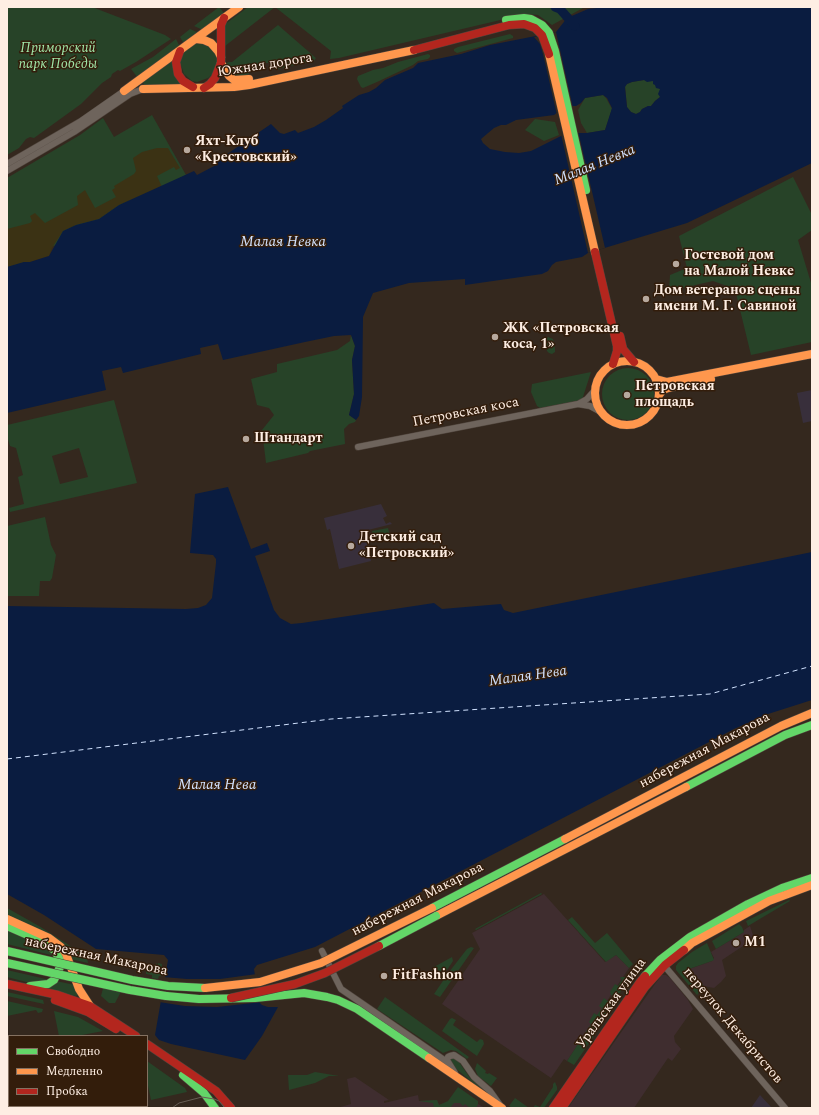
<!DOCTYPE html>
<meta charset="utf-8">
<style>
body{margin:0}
#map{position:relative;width:819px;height:1115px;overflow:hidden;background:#34281e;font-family:Spectral,serif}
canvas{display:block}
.frame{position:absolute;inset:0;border:8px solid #feeee3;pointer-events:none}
.legend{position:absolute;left:8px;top:1035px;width:140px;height:72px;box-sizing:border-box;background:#331d0b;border:1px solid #847161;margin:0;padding:5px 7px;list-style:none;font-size:12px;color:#feeee3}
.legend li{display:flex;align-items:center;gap:8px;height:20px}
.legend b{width:20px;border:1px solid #847161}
</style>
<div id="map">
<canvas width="819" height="1115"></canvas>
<div class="frame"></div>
<ul class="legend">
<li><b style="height:5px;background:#63d668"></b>Свободно</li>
<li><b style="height:5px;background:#ff974d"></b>Медленно</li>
<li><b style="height:5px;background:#b3261e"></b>Пробка</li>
</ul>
</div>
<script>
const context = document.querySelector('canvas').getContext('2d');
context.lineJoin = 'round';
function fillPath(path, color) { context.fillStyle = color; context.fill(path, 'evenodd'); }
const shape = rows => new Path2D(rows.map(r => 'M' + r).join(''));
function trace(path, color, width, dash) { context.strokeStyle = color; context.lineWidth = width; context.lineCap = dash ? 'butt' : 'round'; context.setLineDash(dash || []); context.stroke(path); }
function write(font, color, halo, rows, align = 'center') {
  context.font = font + ' Spectral,serif'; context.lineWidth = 3; context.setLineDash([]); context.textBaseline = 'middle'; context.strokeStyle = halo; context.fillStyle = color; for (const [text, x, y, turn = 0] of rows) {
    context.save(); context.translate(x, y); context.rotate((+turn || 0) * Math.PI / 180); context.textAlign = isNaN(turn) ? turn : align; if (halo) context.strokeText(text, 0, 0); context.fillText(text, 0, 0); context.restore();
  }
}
const commercial = shape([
 [544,894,605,962,616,955,629,968,567,1061,564,1059,551,1078,442,1004,480,949,472,933],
 [750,926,753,935,752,940,722,960,726,976,721,982,714,988,703,986,703,984,692,984,684,975,685,972,689,969,712,961,714,958,711,952,744,932,744,930],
 [662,975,666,975,670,978,688,1000,693,1009,674,1036,675,1042,681,1049,672,1061,668,1058,634,1108,568,1108,655,984],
 [355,1077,389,1100,384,1101,384,1103,418,1095,419,1101,437,1100,439,1105,464,1096,485,1108,337,1108,351,1104,347,1079]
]);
const education = shape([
 [812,390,812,421,803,423,797,393],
 [381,504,387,516,383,518,386,524,390,522,392,524,364,531,371,561,339,569,330,529,327,530,324,518],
 [7,1092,9,1092,9,1106,66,1106,66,1108,7,1108],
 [760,1095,772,1108,751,1108]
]);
const green = shape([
 [7,7,92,7,165,35,171,39,136,62,120,71,118,70,112,74,111,77,102,83,81,104,34,138,30,137,26,139,19,148,7,155],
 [219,7,224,13,203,30,194,26],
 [248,7,589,7,583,8,552,25,538,15,526,14,339,58,330,59,331,51,275,7,225,46,224,25],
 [278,25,316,58,314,61,277,69,269,63,262,63,247,75,234,77,225,65,228,62,232,62],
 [190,29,199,33,184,44,180,37],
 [510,34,513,36,513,38,457,53,454,51,454,49,458,47],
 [176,39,179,45,179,49,138,78,131,69,153,57],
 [196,41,202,41,214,48,219,56,215,72,208,78,197,82,192,81,184,74,180,62,181,52],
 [428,54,430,55,430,57,428,59,418,61,413,65,377,82,363,88,361,87,357,79,358,76,373,70,383,68,398,62],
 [174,59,181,84,145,87,142,80],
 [644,80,653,81,660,89,660,97,655,101,651,106,648,106,642,109,640,112,636,114,631,112,627,107,625,86,627,84,632,82],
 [603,95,606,98,612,109,605,130,587,133,581,123,578,110,585,98],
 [152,115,186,175,24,262,7,267,7,178,80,135,103,118,114,137],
 [535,119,555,122,559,135,544,141,525,130],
 [793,177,812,215,812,230,798,240,812,286,812,342,751,355,735,289,713,281,669,291,670,275,687,268,679,236],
 [351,335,355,346,352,360,354,394,349,415,356,420,355,422,349,424,344,429,345,444,310,451,308,453,266,463,262,430,274,415,269,408,257,405,251,379,277,372,277,364,337,350,350,341],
 [548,337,553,339,555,349,555,352,552,354,549,353,547,351,545,340],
 '602 394a26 26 0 1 1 52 0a26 26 0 1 1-52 0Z',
 [591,372,582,400,540,408,537,406,531,392,532,384],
 [114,400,137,483,10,512,9,508,24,504,18,477,23,475,16,448,10,446,7,436,7,425],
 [79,448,88,477,60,484,52,456],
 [45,517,51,545,56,555,52,578,50,581,40,581,39,596,7,596,7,526],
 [388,528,390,536,373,540,372,531],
 [541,893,542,894,476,930,475,929],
 [789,900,790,901,748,926,746,921],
 [7,908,39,926,83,954,87,958,88,963,70,959,7,915],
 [572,917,595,943,607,933,633,964,629,968,616,955,606,962,568,920],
 [739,924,742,927,744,932,716,949,712,941],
 [7,929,45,946,55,956,7,944],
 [707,943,714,960,712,961,689,969,684,975,692,984,695,983,703,984,703,986,702,989,697,995,676,970,676,966,678,963,692,952],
 [471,947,474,948,440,997,434,994,449,972,467,949],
 [452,957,453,961,447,970,443,967,440,972,434,967],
 [157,963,157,969,158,963,162,964,161,976,159,976,158,979,152,978,152,975,146,974,146,967,151,968,151,966,154,966],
 [7,970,50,980,45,982,30,983,7,977],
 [621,977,626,977,629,979,616,998,611,995,610,992,615,984,618,986,622,980,620,978],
 [56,981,75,985,78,995,76,996,46,989],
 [105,981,123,988,115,1003,109,1003,101,996],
 [7,992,43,1000,44,1004,7,996],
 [385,997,469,1057,467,1059,456,1051,451,1050,443,1053,377,1009],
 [604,998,609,1002,611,1006,592,1039,574,1065,567,1061,591,1024,589,1022,594,1013,597,1015,602,1008,599,1006],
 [7,1001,43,1009,42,1012,38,1013,36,1010,7,1016],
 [54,1011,78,1017,103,1031,77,1036,59,1036],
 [452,1018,456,1020,453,1025,477,1042,480,1039,483,1040,484,1044,477,1056,442,1031,450,1019],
 [453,1057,459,1062,470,1078,488,1092,493,1099,455,1068,450,1061],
 [147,1061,185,1088,187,1092,151,1100,147,1081],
 [477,1063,486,1071,485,1073,488,1074,489,1073,497,1078,491,1086,478,1076,475,1069],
 [315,1072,339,1076,329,1076,315,1083,289,1090,288,1075,307,1075],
 [555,1082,557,1087,557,1090,544,1108,533,1108,535,1105,540,1107,553,1087,553,1084],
 [458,1087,478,1101,478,1104,476,1108,470,1108,465,1104,463,1106,460,1103,454,1103,450,1108,434,1108,433,1103,419,1101,437,1100,439,1105,448,1101],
 [515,1098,529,1108,513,1108,509,1106]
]);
const sand = shape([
 [157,148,168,148,180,168,176,170,174,167,157,176,162,187,119,205,99,219,76,225,63,231,52,248,49,256,30,262,24,262,7,267,7,229,30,223,32,221,30,216,35,213,45,223,78,205,77,196,85,190,95,208,116,197,112,190,115,188,114,186,134,174,136,171,133,158,142,152]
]);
const water = shape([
 [606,7,812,7,812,163,687,223,588,253,582,257,556,262,552,265,548,271,542,274,465,285,465,279,409,283,373,293,363,317,362,397,359,416,356,420,349,415,354,394,352,360,355,346,351,335,334,336,305,342,223,360,218,344,200,348,201,354,123,373,121,367,102,371,106,390,7,413,7,267,24,262,30,262,49,256,63,231,76,225,99,219,119,205,194,171,197,175,218,164,217,161,271,124,280,133,284,134,295,130,298,133,314,127,326,120,343,108,342,106,359,95,369,92,376,88,385,80,413,68,418,63,461,54,490,45,556,32,567,18,588,9],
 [644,80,647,82,653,81,653,84,655,85,656,88,660,89,658,94,660,97,655,101,651,106,648,106,642,109,640,112,636,114,631,112,627,107,625,87,627,84,632,82],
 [603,95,607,98,612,108,605,130,587,133,567,133,531,151,519,153,505,152,490,149,483,143,481,139,494,128,501,125,506,125,516,120,554,115,565,106,576,106,581,103,585,98],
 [228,487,251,549,267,543,270,551,255,556,274,610,280,618,291,624,302,623,434,603,442,609,501,604,504,610,513,613,812,552,812,700,768,714,734,729,315,947,257,965,254,969,259,1002,262,1005,268,1007,278,1007,262,1036,245,1060,171,1044,159,1040,155,1035,168,960,164,955,96,949,44,915,7,894,7,606,186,609,198,608,206,605,212,598,216,563,216,559,213,555,190,553,195,494]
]);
const pier = shape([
 [556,32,573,108,565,108,557,115,543,54,540,44,534,37],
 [578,131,605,248,588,253,561,134,566,132],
 [257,974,261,1001,262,1002,217,1007,185,1006,159,1002,163,977,187,979,220,979]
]);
const river = shape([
 [555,7,560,9,575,26]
]);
const ferry = shape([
 [7,759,331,719,710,694,812,666]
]);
const street = shape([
 [7,164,81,121,124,91],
 [7,171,74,132,130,94,143,89],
 [578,404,587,399,595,390],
 [358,447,578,404,590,406,601,412],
 [322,951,341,989,447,1062],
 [662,963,785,1108],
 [455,1073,447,1060,448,1057,450,1056,454,1055,463,1061,474,1077,490,1091,500,1105]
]);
const fast = shape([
 [506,20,524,18,531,19,542,25,549,33,555,51,586,190],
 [686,787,785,735,812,725],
 [432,908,565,839],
 [7,926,46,943,55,951,60,960,60,967,54,980,48,984,30,986],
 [645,976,660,960,690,937,748,904,782,888,812,878],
 [166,996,199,999,255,998,304,993,327,997,338,1000,357,1009,429,1058],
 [183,1075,204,1093,215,1108]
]);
const slow = shape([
 [196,39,204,40,211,43,218,51,221,57],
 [549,54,595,252],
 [221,63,229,76,234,80,249,79],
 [143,89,234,87,249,85,414,50],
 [124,91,239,7],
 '595 393a32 32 0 1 1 64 0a32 32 0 1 1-64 0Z',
 [656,379,667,382,812,354],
 [659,395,663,390,668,388,711,379],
 [565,839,781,726,812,713],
 [436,916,686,787],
 [7,919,49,938,61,947,66,954,79,989,90,1006],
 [684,950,692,943,769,901,812,885],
 [429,1058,502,1108]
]);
const jam = shape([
 [414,50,509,25,524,24,535,28,542,35,549,54],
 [180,51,176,62,178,74,183,81,193,87],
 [204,88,210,84,215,78,221,63,221,25,224,18],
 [595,252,617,346,617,351,613,364],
 [620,336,623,349,634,362],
 [7,984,58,995,90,1006,136,1036],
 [55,1000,88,1012,116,1029],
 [147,1044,216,1091,231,1108],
 [553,1108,640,982,645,976],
 [562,1108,645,987,665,965,684,950]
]);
const tram = shape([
 [172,1108,179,1103,202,1097,214,1099,219,1101,225,1108]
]);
const fastBridge = shape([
 [379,946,436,916],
 [7,951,132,980,168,986,205,988],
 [7,963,130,990,166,996]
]);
const slowBridge = shape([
 [205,988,260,982,321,963,432,908]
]);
const jamBridge = shape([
 [231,998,295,984,325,973,379,946]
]);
const markers = [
 [187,150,4,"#b7a99e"],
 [676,264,4,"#b7a99e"],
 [646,299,4,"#b7a99e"],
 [495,337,4,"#b7a99e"],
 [627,395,4,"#b7a99e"],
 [246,439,4,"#b7a99e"],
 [351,546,4,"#b7a99e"],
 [736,943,4,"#b7a99e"],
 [384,976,4,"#b7a99e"]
];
const parkNames = [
 ["Приморский",58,49],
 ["парк Победы",58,65]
];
const streetNames = [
 ["Южная дорога",265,66,-9],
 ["Петровская коса",466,413,-11],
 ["набережная Макарова",705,751,-28],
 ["набережная Макарова",418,900,-27],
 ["набережная Макарова",96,957,12],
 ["Уральская улица",612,1004,-54],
 ["переулок Декабристов",732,1026,50]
];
const poiNames = [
 ["Яхт-Клуб",195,142],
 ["«Крестовский»",195,158],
 ["Гостевой дом",684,256],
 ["на Малой Невке",684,272],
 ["Дом ветеранов сцены",654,291],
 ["имени М. Г. Савиной",654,307],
 ["ЖК «Петровская",503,329],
 ["коса, 1»",503,345],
 ["Петровская",635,387],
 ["площадь",635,403],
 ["Штандарт",254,439],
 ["Детский сад",359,538],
 ["«Петровский»",359,554],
 ["М1",744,943],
 ["FitFashion",392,976]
];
const waterNames = [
 ["Малая Невка",595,166,-22],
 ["Малая Невка",283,243],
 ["Малая Нева",528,677,-8],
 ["Малая Нева",217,786]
];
fillPath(commercial, '#3f2d2f');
fillPath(education, '#382f3b');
fillPath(green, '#274328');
fillPath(sand, '#3b3214');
fillPath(water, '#0a1c40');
fillPath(pier, '#34281e');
trace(river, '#0a1c40', 9);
trace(ferry, '#d1e2ff', 1, [5, 4]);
trace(street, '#50453d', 7);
trace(fast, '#50453d', 9);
trace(slow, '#50453d', 9);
trace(jam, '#50453d', 9);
trace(street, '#6e645c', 6);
trace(fast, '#63d668', 8);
trace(slow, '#ff974d', 8);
trace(jam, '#b3261e', 8);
trace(tram, '#675e55', 1);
trace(fastBridge, '#50453d', 9, []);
trace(slowBridge, '#50453d', 9, []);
trace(jamBridge, '#50453d', 9, []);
trace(fastBridge, '#63d668', 8);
trace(slowBridge, '#ff974d', 8);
trace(jamBridge, '#b3261e', 8);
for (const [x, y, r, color] of markers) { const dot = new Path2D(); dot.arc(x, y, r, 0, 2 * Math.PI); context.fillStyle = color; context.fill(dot); trace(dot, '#331d0b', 1.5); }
write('italic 14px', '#9fe5a7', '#331d0b', parkNames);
write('14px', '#feeee3', '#331d0b', streetNames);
write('bold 14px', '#feeee3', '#331d0b', poiNames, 'left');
write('italic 15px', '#d1e2ff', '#331d0b', waterNames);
</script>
